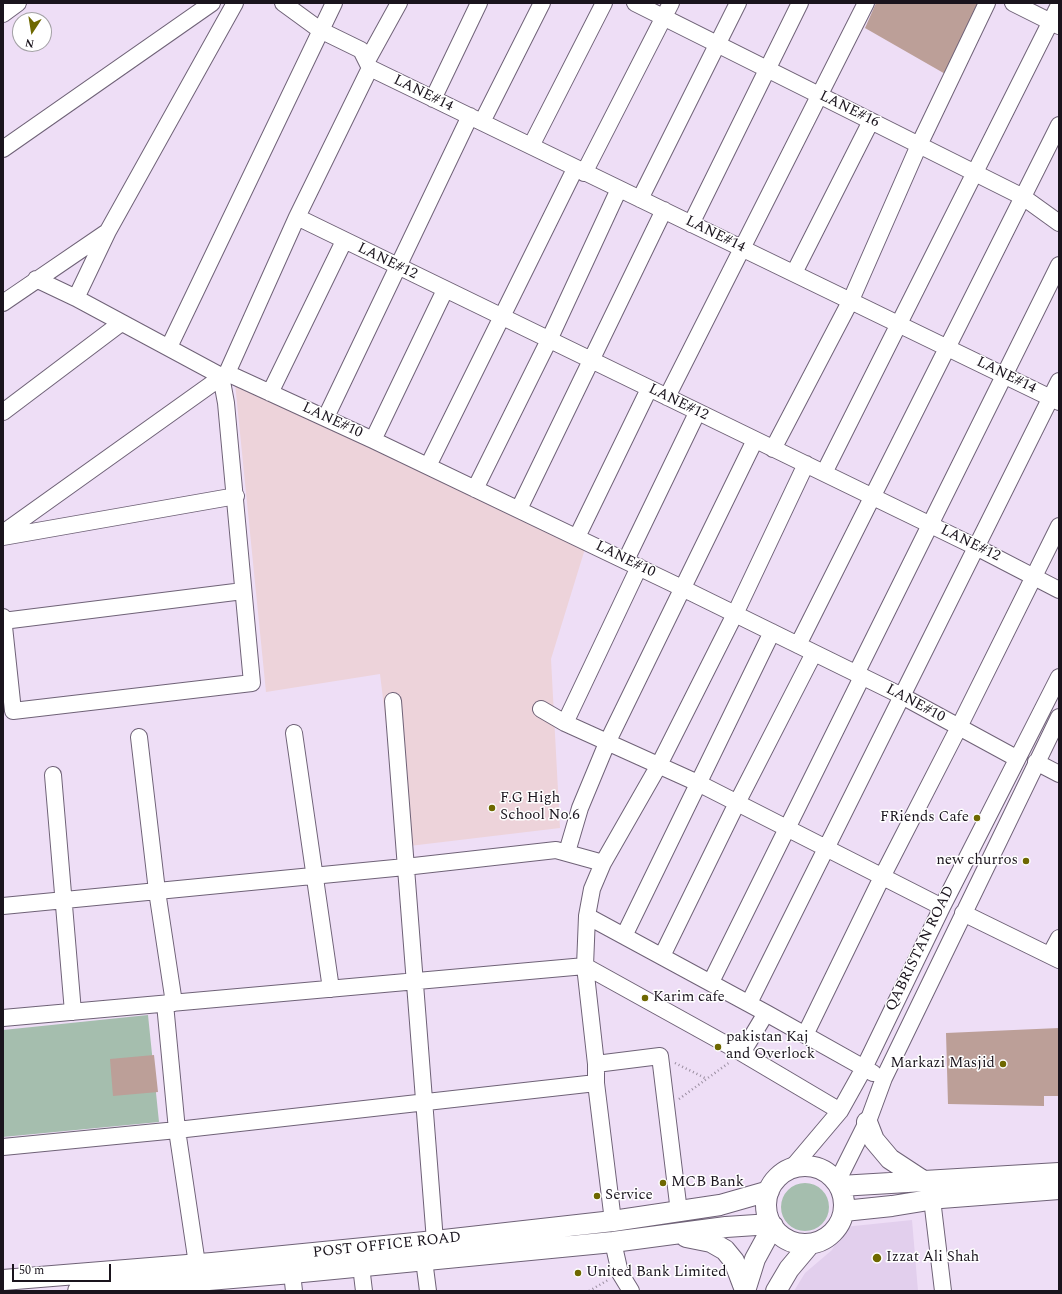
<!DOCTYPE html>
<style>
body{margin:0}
#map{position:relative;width:1062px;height:1294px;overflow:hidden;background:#eedef6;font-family:Spectral,serif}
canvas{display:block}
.frame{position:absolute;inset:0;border:4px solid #1a141d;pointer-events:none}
.north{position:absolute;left:12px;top:12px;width:40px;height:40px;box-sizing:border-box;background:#fff;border:1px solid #a3a1a5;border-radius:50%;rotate:192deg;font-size:11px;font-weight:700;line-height:16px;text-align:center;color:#1a141d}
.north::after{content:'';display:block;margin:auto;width:14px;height:18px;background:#6e6800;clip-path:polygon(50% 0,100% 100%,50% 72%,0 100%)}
.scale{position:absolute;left:12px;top:1264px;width:99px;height:18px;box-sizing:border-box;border:2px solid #1a141d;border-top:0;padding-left:5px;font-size:12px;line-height:14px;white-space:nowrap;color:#1a141d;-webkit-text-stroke:3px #fff;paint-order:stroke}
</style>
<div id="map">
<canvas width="1062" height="1294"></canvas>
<div class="frame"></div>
<div class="north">N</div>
<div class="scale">50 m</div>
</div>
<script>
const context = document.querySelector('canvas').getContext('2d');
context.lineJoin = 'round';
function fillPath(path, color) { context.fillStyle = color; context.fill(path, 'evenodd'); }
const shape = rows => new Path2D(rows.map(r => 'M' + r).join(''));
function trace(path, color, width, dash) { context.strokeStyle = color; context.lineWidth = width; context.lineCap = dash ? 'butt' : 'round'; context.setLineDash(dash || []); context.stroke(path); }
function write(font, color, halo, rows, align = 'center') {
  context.font = font + ' Spectral,serif'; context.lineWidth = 3; context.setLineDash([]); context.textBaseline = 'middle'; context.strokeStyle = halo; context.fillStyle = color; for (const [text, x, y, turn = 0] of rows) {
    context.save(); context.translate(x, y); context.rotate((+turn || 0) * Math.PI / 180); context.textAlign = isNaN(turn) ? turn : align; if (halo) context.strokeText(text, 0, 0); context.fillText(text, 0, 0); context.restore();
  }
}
const built = shape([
 [912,1220,918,1291,794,1291,805,1273,832,1250,844,1227]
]);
const education = shape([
 [235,383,588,539,551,659,560,828,401,847,380,674,266,692]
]);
const green = shape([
 [148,1015,159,1122,3,1137,3,1030],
 '781 1207a24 24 0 1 1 48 0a24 24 0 1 1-48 0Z'
]);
const building = shape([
 [876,3,984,3,947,75,865,28],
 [1059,1028,1059,1096,1044,1096,1044,1106,948,1104,946,1033],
 [154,1055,158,1092,113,1096,110,1059]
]);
const path = shape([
 [675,1063,707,1079],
 [679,1099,730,1062],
 [589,1291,608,1280]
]);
const minor = shape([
 [283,3,320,30,361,50,370,68],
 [635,3,1023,197,1059,223],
 [1013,3,1059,26],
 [3,14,18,3],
 [367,61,399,3],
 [370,68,1059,402],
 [433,99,479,3],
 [482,122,542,3],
 [531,146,604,3],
 [3,149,212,3],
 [584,173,671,3],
 [640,199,738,3],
 [297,217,976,547,1059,590],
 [691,224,800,3],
 [794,273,871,121],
 [76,298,108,231,235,3],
 [3,303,107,232],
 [169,347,334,3],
 [227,373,373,440,682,588,902,696,1016,758],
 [270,393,344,241],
 [667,397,866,3],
 [3,412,121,323],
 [326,417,470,116],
 [373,440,445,290],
 [773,449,851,300,919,145,987,3],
 [428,466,575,169],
 [824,473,1059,5],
 [475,489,549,340,619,189],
 [519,509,664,210],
 [3,533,227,373,297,217,370,68],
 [3,537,236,496],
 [577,537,649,389],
 [626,560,697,413],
 [3,617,13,711,252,683,226,403,221,376,76,298,36,279],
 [3,621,243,591],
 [798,645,1059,125],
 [856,674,1059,265],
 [393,701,435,1241],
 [541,709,565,723,700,784,942,907],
 [565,723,639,567],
 [294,733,331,989],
 [139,737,157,891,174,1003],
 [1036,762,1059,774],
 [53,775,73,1012],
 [567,852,580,808,607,743,755,440],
 [3,906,405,867,556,850,603,863],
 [963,913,1059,960],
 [587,916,766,1013,873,1073],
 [624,936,772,632],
 [1050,955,1059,938],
 [662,956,737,803,814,653],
 [711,982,862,677],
 [749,1003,1059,381],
 [165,1004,177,1130,197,1264],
 [3,1018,585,966,742,1053,840,1111],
 [805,1035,882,877,959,727,1059,526],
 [742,1053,766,1013],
 [596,1064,660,1056,679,1212],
 [3,1147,177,1130,596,1083],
 [791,1169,840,1111,864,1068,942,907,1059,677],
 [837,1182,870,1116,884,1078,1059,717],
 [932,1199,943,1291],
 [613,1221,596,1083,596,1064,585,966,587,916,592,889,603,863,659,765,735,614,806,464],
 [613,1242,620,1273,631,1291],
 [424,1260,428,1291],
 [361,1266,364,1291],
 [292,1273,294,1291]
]);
const major = shape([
 [867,1122,874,1140,890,1159,925,1182],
 '766 1205a39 39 0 1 1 78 0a39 39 0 1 1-78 0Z',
 [840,1186,1059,1173],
 [844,1211,892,1206,941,1198,1059,1189],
 [686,1237,711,1242,725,1250,734,1261,745,1290],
 [3,1280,212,1263,435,1241,613,1221,720,1205,769,1191],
 [78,1291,292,1273,613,1242,726,1227,771,1224],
 [745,1291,755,1259,773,1226],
 [776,1291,789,1269,810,1244]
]);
const markers = [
 [492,808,4,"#6e6800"],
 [977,818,4,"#6e6800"],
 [1026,861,4,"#6e6800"],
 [645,998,4,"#6e6800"],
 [718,1047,4,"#6e6800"],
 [1003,1064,4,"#6e6800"],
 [663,1183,4,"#6e6800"],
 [597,1196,4,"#6e6800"],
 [877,1258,5,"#6e6800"],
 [578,1273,4,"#6e6800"]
];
const streetNames = [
 ["LANE#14",423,94,26],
 ["LANE#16",849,110,26],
 ["LANE#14",715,235,26],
 ["LANE#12",387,262,26],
 ["LANE#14",1006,376,26],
 ["LANE#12",678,403,26],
 ["LANE#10",332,421,25],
 ["LANE#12",970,544,26],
 ["LANE#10",625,560,26],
 ["LANE#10",915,704,28],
 ["QABRISTAN ROAD",921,949,-64],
 ["POST OFFICE ROAD",387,1246,-6]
];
const poiNames = [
 ["F.G High",500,799],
 ["School No.6",500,816],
 ["FRiends Cafe",969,818,"right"],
 ["new churros",1018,861,"right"],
 ["Karim cafe",653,998],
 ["pakistan Kaj",726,1038],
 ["and Overlock",726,1055],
 ["Markazi Masjid",995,1064,"right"],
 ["MCB Bank",671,1183],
 ["Service",605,1196],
 ["Izzat Ali Shah",886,1258],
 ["United Bank Limited",586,1273]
];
fillPath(built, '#e2cfed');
fillPath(education, '#edd3da');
fillPath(green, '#a5beae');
fillPath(building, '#bc9f98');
trace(minor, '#6f6277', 18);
trace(major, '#6f6277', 22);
trace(path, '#9a8ea0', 2.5, [1, 3]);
trace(minor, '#fff', 16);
trace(major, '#fff', 20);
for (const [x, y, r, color] of markers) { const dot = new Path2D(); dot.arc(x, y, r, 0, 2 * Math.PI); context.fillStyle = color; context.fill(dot); trace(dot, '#fff', 1.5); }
write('15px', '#1a141d', '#fff', streetNames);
write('15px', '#1a141d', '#fff', poiNames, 'left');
</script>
